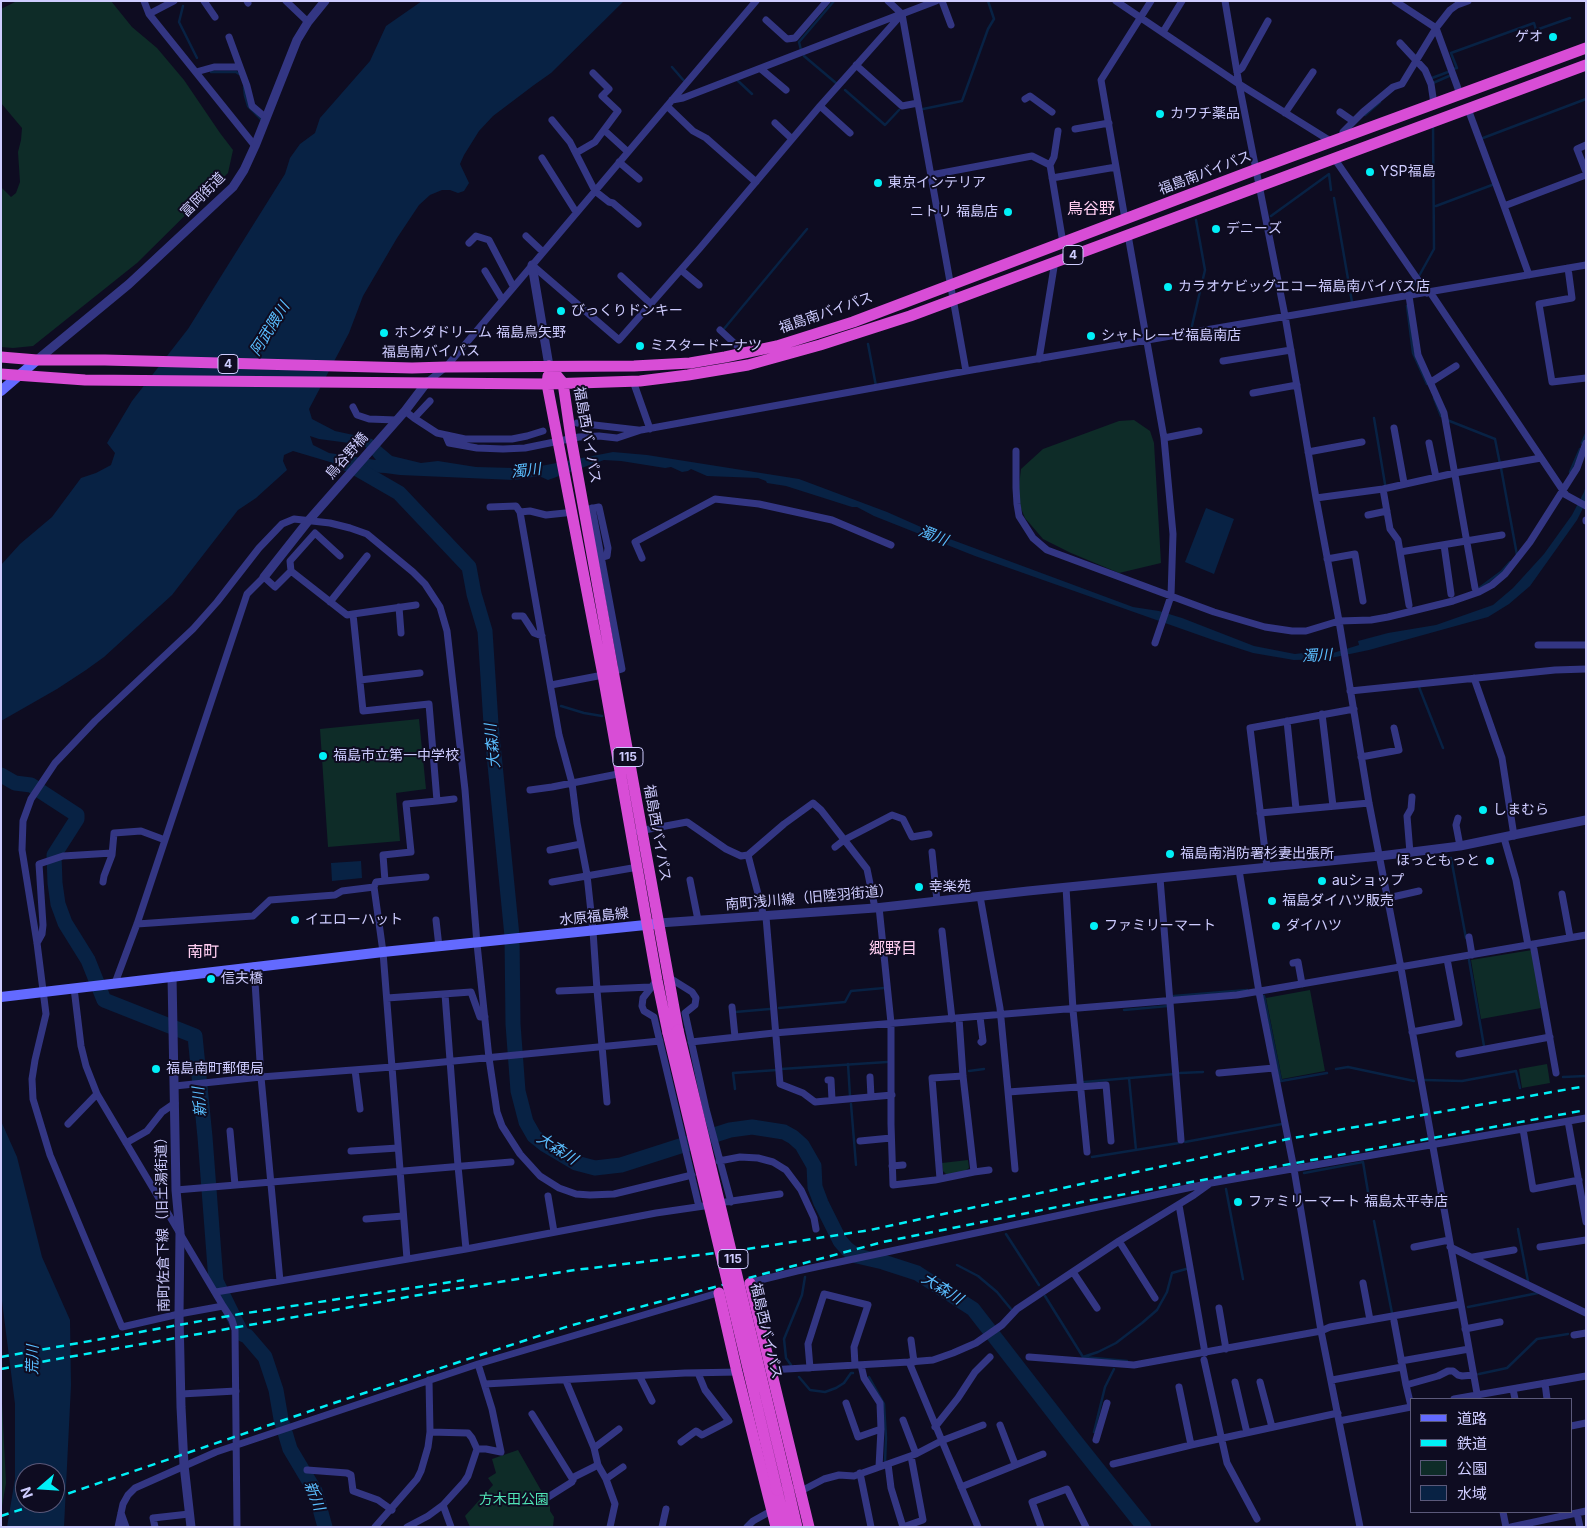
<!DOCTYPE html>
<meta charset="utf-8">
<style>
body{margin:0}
#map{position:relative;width:1587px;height:1528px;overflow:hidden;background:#0e0c21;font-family:Inter,"Noto Sans JP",sans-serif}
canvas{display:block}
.frame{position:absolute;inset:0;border:2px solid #ceccff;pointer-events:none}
.legend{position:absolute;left:1410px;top:1398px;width:162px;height:115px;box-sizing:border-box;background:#0e0c21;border:1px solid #5b597a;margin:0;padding:6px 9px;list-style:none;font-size:15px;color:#ceccff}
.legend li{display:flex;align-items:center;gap:10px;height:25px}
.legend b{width:25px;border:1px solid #5b597a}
.north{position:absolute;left:15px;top:1463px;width:50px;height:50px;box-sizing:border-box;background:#0e0c21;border:1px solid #5b597a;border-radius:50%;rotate:251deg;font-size:14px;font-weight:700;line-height:20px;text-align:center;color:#ceccff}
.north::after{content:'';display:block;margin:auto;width:18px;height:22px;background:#00f0f7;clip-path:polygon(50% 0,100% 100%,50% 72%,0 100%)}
</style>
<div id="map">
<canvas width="1587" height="1528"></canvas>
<div class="frame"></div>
<ul class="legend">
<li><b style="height:6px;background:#636aff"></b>道路</li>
<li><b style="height:6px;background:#00f0f7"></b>鉄道</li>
<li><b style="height:14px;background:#0e2c28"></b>公園</li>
<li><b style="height:14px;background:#082244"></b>水域</li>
</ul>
<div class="north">N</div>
</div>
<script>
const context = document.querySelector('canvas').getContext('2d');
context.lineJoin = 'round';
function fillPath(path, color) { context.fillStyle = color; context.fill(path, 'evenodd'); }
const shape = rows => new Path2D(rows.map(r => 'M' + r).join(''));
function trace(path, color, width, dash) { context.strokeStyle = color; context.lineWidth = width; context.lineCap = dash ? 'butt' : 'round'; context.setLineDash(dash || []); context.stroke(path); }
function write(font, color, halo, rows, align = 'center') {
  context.font = font + ' Inter,"Noto Sans JP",sans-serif'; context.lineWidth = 4; context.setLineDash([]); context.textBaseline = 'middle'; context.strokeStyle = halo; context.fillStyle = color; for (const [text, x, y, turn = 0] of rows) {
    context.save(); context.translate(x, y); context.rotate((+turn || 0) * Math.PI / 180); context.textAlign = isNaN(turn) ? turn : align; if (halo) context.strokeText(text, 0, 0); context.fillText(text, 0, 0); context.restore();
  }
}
const green = shape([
 [17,1,111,1,132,27,157,48,184,80,220,133,233,150,228,173,137,263,33,346,13,348,1,347,1,187,11,197,16,193,20,182,18,152,21,140,22,128,1,103,1,9],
 [1134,420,1150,431,1154,443,1161,563,1119,573,1071,553,1043,539,1025,518,1020,506,1018,494,1021,469,1043,449,1119,421],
 [419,719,426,789,396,793,400,841,328,847,320,729],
 [1532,950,1541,1008,1481,1019,1471,960],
 [1310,990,1325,1071,1282,1079,1266,998],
 [1547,1064,1550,1083,1522,1088,1519,1069],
 [968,1160,969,1168,965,1171,947,1175,943,1171,942,1163],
 [1,1383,6,1483,1,1512],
 [518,1450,550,1506,550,1511,554,1517,553,1527,470,1527,465,1516,493,1485,488,1478,496,1473,492,1459]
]);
const water = shape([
 [422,1,624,1,551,73,534,85,493,116,479,131,464,155,460,164,469,183,464,191,458,193,450,190,442,190,430,195,419,205,397,238,363,296,349,333,309,409,312,419,335,431,372,439,392,456,421,463,438,461,476,467,514,468,541,466,613,452,647,455,799,479,887,512,939,535,1133,607,1159,611,1182,618,1254,646,1295,654,1312,652,1333,653,1359,645,1358,641,1388,633,1436,625,1493,605,1513,588,1544,554,1572,515,1584,492,1586,485,1586,502,1577,520,1530,586,1509,604,1488,617,1369,650,1326,659,1294,660,1253,653,1216,641,975,556,874,516,857,507,852,507,786,486,767,483,766,481,758,478,707,476,691,469,688,471,682,472,671,467,665,468,621,461,604,460,548,480,539,476,514,480,400,475,385,473,345,471,330,462,293,451,284,455,283,461,287,470,256,498,238,510,172,595,104,657,86,670,57,689,1,721,1,565,20,544,52,517,81,478,96,473,111,465,115,453,107,443,132,401,188,329,285,174,290,158,300,144,315,133,320,118,370,61,386,26],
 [310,436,319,439,364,445,376,460,329,453,313,445],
 [1206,508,1234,519,1214,574,1185,562],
 [361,861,362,878,332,881,331,863],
 [1,1121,17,1157,42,1257,70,1320,71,1385,64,1527,7,1527,15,1479,15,1404,1,1293],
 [25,1473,55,1473,55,1503,25,1503]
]);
const stream = shape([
 [183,6,179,22,197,58],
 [801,50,799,42,834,1],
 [804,56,836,83],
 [672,67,685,82],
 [1453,69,1457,68,1451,53,1534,23,1536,30,1570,18],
 [211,72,236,72,239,74],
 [1432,78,1448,72],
 [736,79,752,94],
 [1433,83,1449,76],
 [244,87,245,96,248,106,261,119],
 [845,90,885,125,899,110],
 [923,109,962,101,988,29,994,19,988,1],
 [1365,115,1380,102],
 [1483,138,1586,99],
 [1334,198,1352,302],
 [1436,206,1492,185],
 [1271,216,1329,174,1331,190],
 [1419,276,1434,249,1433,124],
 [1409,292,1416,280],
 [1407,306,1413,353,1427,384],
 [723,330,807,229],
 [1191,330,1205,270,1196,220],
 [868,344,876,386],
 [1434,398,1441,416],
 [1374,418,1385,484],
 [1447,420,1495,439,1500,464],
 [1582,443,1586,434],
 [1501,468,1517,555],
 [1570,472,1580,449],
 [1478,589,1501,572,1510,562],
 [1419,687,1443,748],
 [561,706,584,713,602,716],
 [1586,833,1586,834],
 [1451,858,1466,938],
 [1469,960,1484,1046],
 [1174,996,1247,990],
 [1264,996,1281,1081,1327,1073],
 [779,1008,845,1002,851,991,884,988],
 [1124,1010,1168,1006],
 [735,1012,770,1009],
 [848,1064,850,1096],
 [781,1069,887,1062],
 [1336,1069,1348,1067,1414,1081],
 [969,1071,984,1069],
 [1180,1073,1203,1072],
 [1563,1077,1586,1076],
 [1129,1078,1136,1150],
 [1425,1080,1462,1081,1516,1071,1520,1088],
 [1084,1082,1175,1074],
 [735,1089,733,1073,777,1070],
 [851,1104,856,1165],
 [1185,1142,1282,1124],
 [1092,1157,1179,1143],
 [1304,1173,1363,1162,1368,1192],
 [1226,1189,1243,1279],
 [1374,1221,1392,1313],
 [1518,1229,1528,1281],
 [1006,1234,1039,1285],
 [957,1265,978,1276,997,1292,1011,1309],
 [1045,1296,1083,1357,1127,1361],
 [1468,1307,1538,1293],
 [1083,1357,1098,1352,1116,1343,1142,1323,1157,1310,1167,1292,1172,1273,1186,1269],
 [791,1365,786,1358,784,1339,802,1295,805,1277],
 [1479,1374,1507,1368,1537,1339,1568,1334],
 [799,1377,810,1390,825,1392,836,1388,844,1383,851,1373,853,1373],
 [869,1377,884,1404,886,1438,885,1461],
 [1094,1432,1105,1387,1114,1369]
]);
const river = shape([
 [347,463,399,493,469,567,474,594,485,631,491,724,512,936,513,1024,518,1091,526,1122,534,1136,544,1144,576,1163,595,1168,621,1165,730,1130,752,1127,784,1132,793,1137,802,1145,814,1166,815,1187,821,1203,840,1241,847,1249,857,1256,883,1262,917,1273,973,1309,1073,1438,1144,1527],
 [1,775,15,783,31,785,77,815,77,819,54,855,55,883,58,904,65,923,88,960,104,1000,195,1036,205,1137,216,1281,242,1334,247,1336,265,1357,276,1390,281,1419,290,1449,315,1491,325,1527]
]);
const minor = shape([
 [144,1,149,14,255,146],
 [204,1,215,17],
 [247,1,248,3],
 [286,1,308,22],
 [888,1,902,14,966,371],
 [942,1,951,25],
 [1116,1,1239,84,1332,142],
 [1225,1,1239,84,1285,316,1316,498,1339,621,1369,803,1401,968,1478,1399],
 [1395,1,1436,28,1460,94],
 [149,14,174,1],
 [766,20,787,39,795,38,827,1],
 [1163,32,1182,1],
 [229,37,240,67],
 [1400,43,1425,70,1431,84,1434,104],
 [856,65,902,106,918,103],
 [761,69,786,90],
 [196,72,214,67,240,67,247,86,252,106,266,118],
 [1237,72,1242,68,1268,21],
 [1025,99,1030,96,1052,112],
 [672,100,683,98,901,14],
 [667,106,693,131,706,138,756,182],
 [820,106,850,133],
 [1468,109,1504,206],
 [1340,112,1353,121],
 [1285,113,1313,72],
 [552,120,570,142,595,191,609,202,613,203,638,224],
 [775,123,792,139],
 [1075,129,1109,123],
 [604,130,628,152],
 [1342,138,1343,132,1363,112,1393,87,1402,84,1436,28,1450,10,1457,5,1468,1],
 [1586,145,1577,149,1586,172],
 [576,153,595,142,618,111,602,96,609,89,593,73],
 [542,158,576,212],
 [1334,158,1427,293],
 [619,162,639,179],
 [1050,165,1054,157,1058,131],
 [931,175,1032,156,1050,165,1063,243],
 [1052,178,1116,167],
 [1125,219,1101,80,1151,1],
 [1128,235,1164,438,1173,534,1171,596,1155,643],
 [526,236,543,252],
 [469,243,476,236,489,240,513,286],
 [532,265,619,340,700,248,820,106,902,14,936,1],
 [1568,268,1572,298,1539,304,1552,382,1586,378],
 [681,270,699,285],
 [485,271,502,299],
 [1529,275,1504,206,1586,175],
 [621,276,650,303],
 [1430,292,1566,495,1586,506],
 [1409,296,1418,355,1444,413,1475,588],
 [720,330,745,353],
 [1039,359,1055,261],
 [1223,361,1291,350],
 [633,381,650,429],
 [427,382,446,367,756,1],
 [1431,382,1456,366],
 [1253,393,1297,385],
 [353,407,357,415,369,419,396,420],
 [405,411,414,418,430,401],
 [414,418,437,433,465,439,512,439,527,436,543,431],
 [577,423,638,430],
 [1394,428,1404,483],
 [446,436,449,443,477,448,503,449,525,448,579,437,599,436,617,438,641,430,966,371,1586,265],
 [1164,438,1199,431],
 [1429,443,1436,477],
 [1016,451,1016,488,1017,504,1019,516,1033,538,1047,550,1214,612,1265,627,1292,631,1306,631,1339,621,1371,620,1388,617,1453,601,1479,592,1492,585,1505,574,1530,542,1577,468,1586,443],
 [1308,452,1362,442],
 [1383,489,1390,529,1398,540,1409,605],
 [1316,498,1383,489,1455,473,1541,458],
 [490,507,516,506,520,512],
 [589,509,599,507,608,548,607,556,600,558],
 [565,513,546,515,530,511,520,512,559,735,572,783,577,823,587,875,593,931,597,990,607,1102],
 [1368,515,1387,511],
 [1586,520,1586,521],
 [1444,545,1451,594],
 [1400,552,1502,535],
 [642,558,635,542,715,499,759,504,832,520,891,545],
 [1327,559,1355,554,1363,601],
 [291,571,290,561,315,533,340,556],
 [330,602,367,556],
 [399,607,401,633],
 [353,614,416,605],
 [515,616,523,616,534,633,542,636],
 [1538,645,1586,645],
 [1474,678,1502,758,1514,836],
 [360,680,420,673],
 [551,685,603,675,622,669,592,508],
 [1350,691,1555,670,1586,669],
 [1322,714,1333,806],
 [1287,721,1296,809],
 [1361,757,1399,750,1394,728],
 [530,790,552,787,623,773],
 [437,801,454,799],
 [1260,813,1369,803],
 [1458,818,1456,825,1460,846],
 [639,831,687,822,726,849,741,856,748,855,784,824,813,803,821,810,867,869,875,908],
 [1504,838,1516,880,1528,945],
 [835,847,844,840,892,815,903,819,912,837,929,834],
 [550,850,581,844],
 [932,852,937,901],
 [1410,853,1407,816,1411,809,1412,797],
 [748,855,764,917],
 [1267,867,1250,728,1354,709],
 [1239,870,1259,992,1294,1169,1321,1331,1360,1527],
 [1160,878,1181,1140],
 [690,880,698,920],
 [385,881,426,877],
 [103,882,104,876,112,855,114,833,141,831,165,840],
 [552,882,638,867],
 [1066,887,1073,1010,1087,1152],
 [1562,894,1570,937],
 [980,896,1000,1008,1008,1092,1106,1085,1111,1141],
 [1388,898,1419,891],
 [879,907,891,1023,891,1124,893,1185,935,1180,974,1172,963,1076,959,1018],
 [766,917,780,1084,803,1093,815,1102,892,1095],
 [436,920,439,947],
 [137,924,253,916,270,900,335,895,342,891,374,887,383,952,407,1259],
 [942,931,952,1019],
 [1469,937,1472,955],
 [37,943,42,934,43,925,39,864,63,856,112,853],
 [1533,944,1556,1073],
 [1293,963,1298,962,1302,984],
 [254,966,261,1077,280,1281],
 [668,977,692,992,696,998,695,1005,685,1013,706,1109,731,1202],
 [657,980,643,998,642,1006,644,1011,654,1017,699,1207],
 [115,983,137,924,247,594,264,577,275,587,291,571,347,615,353,614,363,711,429,704,437,801,406,804,411,852,383,855,385,881,376,882,374,887],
 [74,988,81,1046,86,1066,97,1094,223,1306,179,1314,122,1327,50,1155,33,1099,32,1079,35,1060,46,1014,37,943,22,850,23,821,31,799,55,763,95,721,193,629,217,602,259,548,282,524,294,519,330,523,350,528,367,534,413,572,425,584,440,607,447,631,465,790,477,944,489,1058,497,1112,502,1126,520,1154,540,1176,559,1188,576,1194,590,1195,614,1194,692,1175],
 [559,991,650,987],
 [445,994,458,1166,466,1249],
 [387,998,471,992,480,1017,485,1017],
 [732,1007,735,1037],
 [980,1017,983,1041,981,1042],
 [1412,1032,1459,1023,1447,959],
 [691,1042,774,1033,1237,995,1586,935],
 [1459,1054,1550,1037],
 [355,1070,360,1109],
 [1219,1073,1274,1068],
 [870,1077,871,1097],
 [828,1080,831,1080,832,1100],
 [175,1086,261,1077,392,1067,660,1041],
 [1008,1092,1015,1169],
 [1568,1121,1586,1222],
 [68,1124,97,1094],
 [1523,1129,1533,1189,1579,1180],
 [230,1131,235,1185],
 [860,1141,891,1138],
 [126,1143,147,1131,162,1112,175,1103],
 [351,1151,398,1148],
 [719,1161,740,1157,758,1158,773,1162,786,1170,801,1190,814,1218,816,1229],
 [892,1166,903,1165],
 [974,1172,989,1170],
 [940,1179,932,1078,963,1076],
 [176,1190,511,1162],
 [548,1196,554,1232],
 [725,1202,780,1194],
 [1179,1205,1205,1353],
 [366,1219,403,1216],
 [1119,1241,1155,1298],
 [1414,1247,1449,1240],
 [1450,1247,1586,1313],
 [1540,1247,1586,1240],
 [1473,1257,1514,1250],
 [1073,1272,1097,1308],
 [748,1283,797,1271,1211,1183,1586,1118],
 [1363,1283,1370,1320],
 [216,1292,466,1249,656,1213,704,1206],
 [223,1306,232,1320,235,1330,237,1527],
 [1219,1308,1226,1349],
 [1394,1321,1406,1385,1438,1376,1448,1371,1453,1371,1458,1375,1462,1376,1474,1375],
 [1465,1329,1500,1322],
 [1574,1335,1586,1333],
 [911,1340,914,1362],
 [1029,1357,1134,1365,1321,1331,1330,1327,1461,1304],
 [1204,1360,1227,1463,1257,1519],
 [1401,1361,1469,1349],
 [909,1362,978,1527],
 [861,1365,864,1378,880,1403,881,1429,879,1467],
 [810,1368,808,1344,824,1294,868,1305,854,1347,855,1365],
 [769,1370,909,1362,933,1360,953,1353,976,1343,1002,1325,1017,1309,1119,1241,1194,1195,1208,1185],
 [640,1377,652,1401],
 [1332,1380,1402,1367],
 [566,1381,594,1448,598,1465,606,1479,615,1504,610,1527],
 [1235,1382,1247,1433],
 [1260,1382,1272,1427],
 [1545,1383,1547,1399],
 [485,1384,685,1373,739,1372],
 [1406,1385,1411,1406],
 [1179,1387,1191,1445],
 [1513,1389,1515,1399],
 [181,1394,236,1391],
 [1454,1399,1586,1376],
 [846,1403,858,1437,881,1429],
 [532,1414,573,1480],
 [903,1420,916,1454],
 [1339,1421,1411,1407],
 [1000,1425,1015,1464],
 [1571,1426,1586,1423],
 [935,1427,958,1398,975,1372,990,1357],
 [1096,1440,1107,1403],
 [681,1442,696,1431,702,1435,729,1421,705,1390,698,1373],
 [594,1448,619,1429],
 [477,1449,486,1449,501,1452,492,1409,478,1364],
 [888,1464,891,1488,903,1527,923,1520,911,1456],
 [1113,1464,1191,1445,1338,1413],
 [307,1470,347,1473,351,1475,353,1491,378,1500,392,1510],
 [860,1473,871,1527],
 [606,1479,623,1467],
 [961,1487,1043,1454],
 [801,1491,824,1479,839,1475,854,1476,916,1454,941,1441,983,1425],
 [545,1499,572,1482,574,1477,598,1465],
 [443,1505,451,1527],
 [1503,1512,1506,1527],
 [121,1513,126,1527],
 [1577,1513,1580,1527],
 [118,1527,123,1504,128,1495,135,1488,216,1452,478,1364,721,1292],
 [155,1527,153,1518,189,1514],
 [375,1527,417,1479,421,1471,428,1447,430,1432,429,1380],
 [407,1527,428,1516,443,1505,464,1482,468,1476,477,1449,472,1438,468,1433,430,1432],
 [662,1527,666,1509],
 [747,1527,753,1521,771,1511],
 [1041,1527,1032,1502,1067,1489,1086,1527],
 [1511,1527,1586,1511]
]);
const tertiary = shape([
 [532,265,549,366],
 [37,360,129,284,233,187,244,170,255,146,297,40,308,22,325,1],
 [264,577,309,520,405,411,427,382],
 [659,923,875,908,1028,891,1380,856,1460,846,1586,820],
 [172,976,176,1190,180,1233,179,1314,181,1407,184,1465,191,1527]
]);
const secondary = shape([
 [1,391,37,360],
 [1,997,383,952,655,924]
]);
const trunk = shape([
 [1,357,37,360,105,360,412,368,446,367,634,366,690,363,725,357,777,346,853,322,1257,169,1586,48],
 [549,366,563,383,571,438,678,1030],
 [1,374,85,380,547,384,640,381,688,375,748,365,820,345,910,316,1586,65],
 [548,376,547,384,603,675,657,980,668,1033],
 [750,1283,809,1527],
 [719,1293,737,1372,776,1527],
 [788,1488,797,1527],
 [777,1490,786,1527]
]);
const rail = shape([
 [1,1357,240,1314,464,1280],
 [1,1369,436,1292,575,1270,741,1250,870,1230,1288,1139,1586,1086],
 [55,1498,334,1403,569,1326,838,1254,883,1242,1082,1202,1586,1110],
 [1,1516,41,1503]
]);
const trunkBridge = shape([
 [678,1030,788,1488],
 [668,1033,777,1490]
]);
const markers = [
 [1553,37,5,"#00f0f7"],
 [1160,114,5,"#00f0f7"],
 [1370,172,5,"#00f0f7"],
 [878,183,5,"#00f0f7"],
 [1008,212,5,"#00f0f7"],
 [1216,229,5,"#00f0f7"],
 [1168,287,5,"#00f0f7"],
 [561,311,5,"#00f0f7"],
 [384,333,5,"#00f0f7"],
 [1091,336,5,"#00f0f7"],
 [640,346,5,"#00f0f7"],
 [323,756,5,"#00f0f7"],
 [1483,810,5,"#00f0f7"],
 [1170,854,5,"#00f0f7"],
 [1490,861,5,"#00f0f7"],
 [1322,881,5,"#00f0f7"],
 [919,887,5,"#00f0f7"],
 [1272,901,5,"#00f0f7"],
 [295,920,5,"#00f0f7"],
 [1094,926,5,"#00f0f7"],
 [1276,926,5,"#00f0f7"],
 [211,979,5,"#00f0f7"],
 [156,1069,5,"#00f0f7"],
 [1238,1202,5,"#00f0f7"]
];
const shields = [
 [1073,255,20],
 [228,364,20],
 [628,757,30],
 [733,1259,30]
];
const shieldNames = [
 ["4",1073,255],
 ["4",228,364],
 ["115",628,757],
 ["115",733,1259]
];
const poiNames = [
 ["ゲオ",1543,37,"right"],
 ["カワチ薬品",1170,114],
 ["YSP福島",1380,172],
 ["東京インテリア",888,183],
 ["ニトリ 福島店",998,212,"right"],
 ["デニーズ",1226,229],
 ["カラオケビッグエコー福島南バイパス店",1178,287],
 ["びっくりドンキー",571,311],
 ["ホンダドリーム 福島鳥矢野",394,333],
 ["シャトレーゼ福島南店",1101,336],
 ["ミスタードーナツ",650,346],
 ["福島市立第一中学校",333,756],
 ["しまむら",1493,810],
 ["福島南消防署杉妻出張所",1180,854],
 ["ほっともっと",1480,861,"right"],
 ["auショップ",1332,881],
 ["幸楽苑",929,887],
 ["福島ダイハツ販売",1282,901],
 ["イエローハット",305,920],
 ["ファミリーマート",1104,926],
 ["ダイハツ",1286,926],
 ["信夫橋",221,979],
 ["福島南町郵便局",166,1069],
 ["ファミリーマート 福島太平寺店",1248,1202]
];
const streetNames = [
 ["福島南バイパス",1205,173,-21],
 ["富岡街道",203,195,-45],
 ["福島南バイパス",826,313,-19],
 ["福島南バイパス",431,352,-1],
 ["福島西バイパス",587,435,80],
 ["鳥谷野橋",347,456,-49],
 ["福島西バイパス",657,833,80],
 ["南町浅川線（旧陸羽街道）",809,898,-5],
 ["水原福島線",594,917,-6],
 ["南町佐倉下線（旧土湯街道）",163,1221,-91],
 ["福島西バイパス",766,1331,77]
];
const parkNames = [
 ["方木田公園",514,1500]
];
const waterNames = [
 ["阿武隈川",270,329,-58],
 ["濁川",526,471,-7],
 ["濁川",933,536,21],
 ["濁川",1317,656,-3],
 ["大森川",493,746,-95],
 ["新川",200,1102,-95],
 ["大森川",557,1149,33],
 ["大森川",942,1289,32],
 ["荒川",33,1360,-89],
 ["新川",314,1496,68]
];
const quarterNames = [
 ["鳥谷野",1091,209],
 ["郷野目",893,949],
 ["南町",203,952]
];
fillPath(green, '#0e2c28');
fillPath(water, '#082244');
trace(stream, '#082244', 2.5);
trace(river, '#082244', 15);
trace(minor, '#333683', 7);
trace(tertiary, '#333683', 9);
trace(secondary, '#636aff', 10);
trace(trunk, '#d84dd6', 11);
trace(rail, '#00f0f7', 2.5, [8, 6]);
trace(trunkBridge, '#d84dd6', 11);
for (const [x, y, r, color] of markers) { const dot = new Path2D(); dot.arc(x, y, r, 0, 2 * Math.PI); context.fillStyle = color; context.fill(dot); trace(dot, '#0e0c21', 2); }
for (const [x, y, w] of shields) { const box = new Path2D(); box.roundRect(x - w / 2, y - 9.5, w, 19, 4); context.fillStyle = '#0e0c21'; context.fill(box); trace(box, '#ceccff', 1); }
write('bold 12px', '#ceccff', null, shieldNames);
write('14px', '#ceccff', '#0e0c21', poiNames, 'left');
write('14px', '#ceccff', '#0e0c21', streetNames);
write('14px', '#50e6b6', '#0e0c21', parkNames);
write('italic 15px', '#5abeff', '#0e0c21', waterNames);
write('16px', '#ffcef1', '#0e0c21', quarterNames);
</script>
